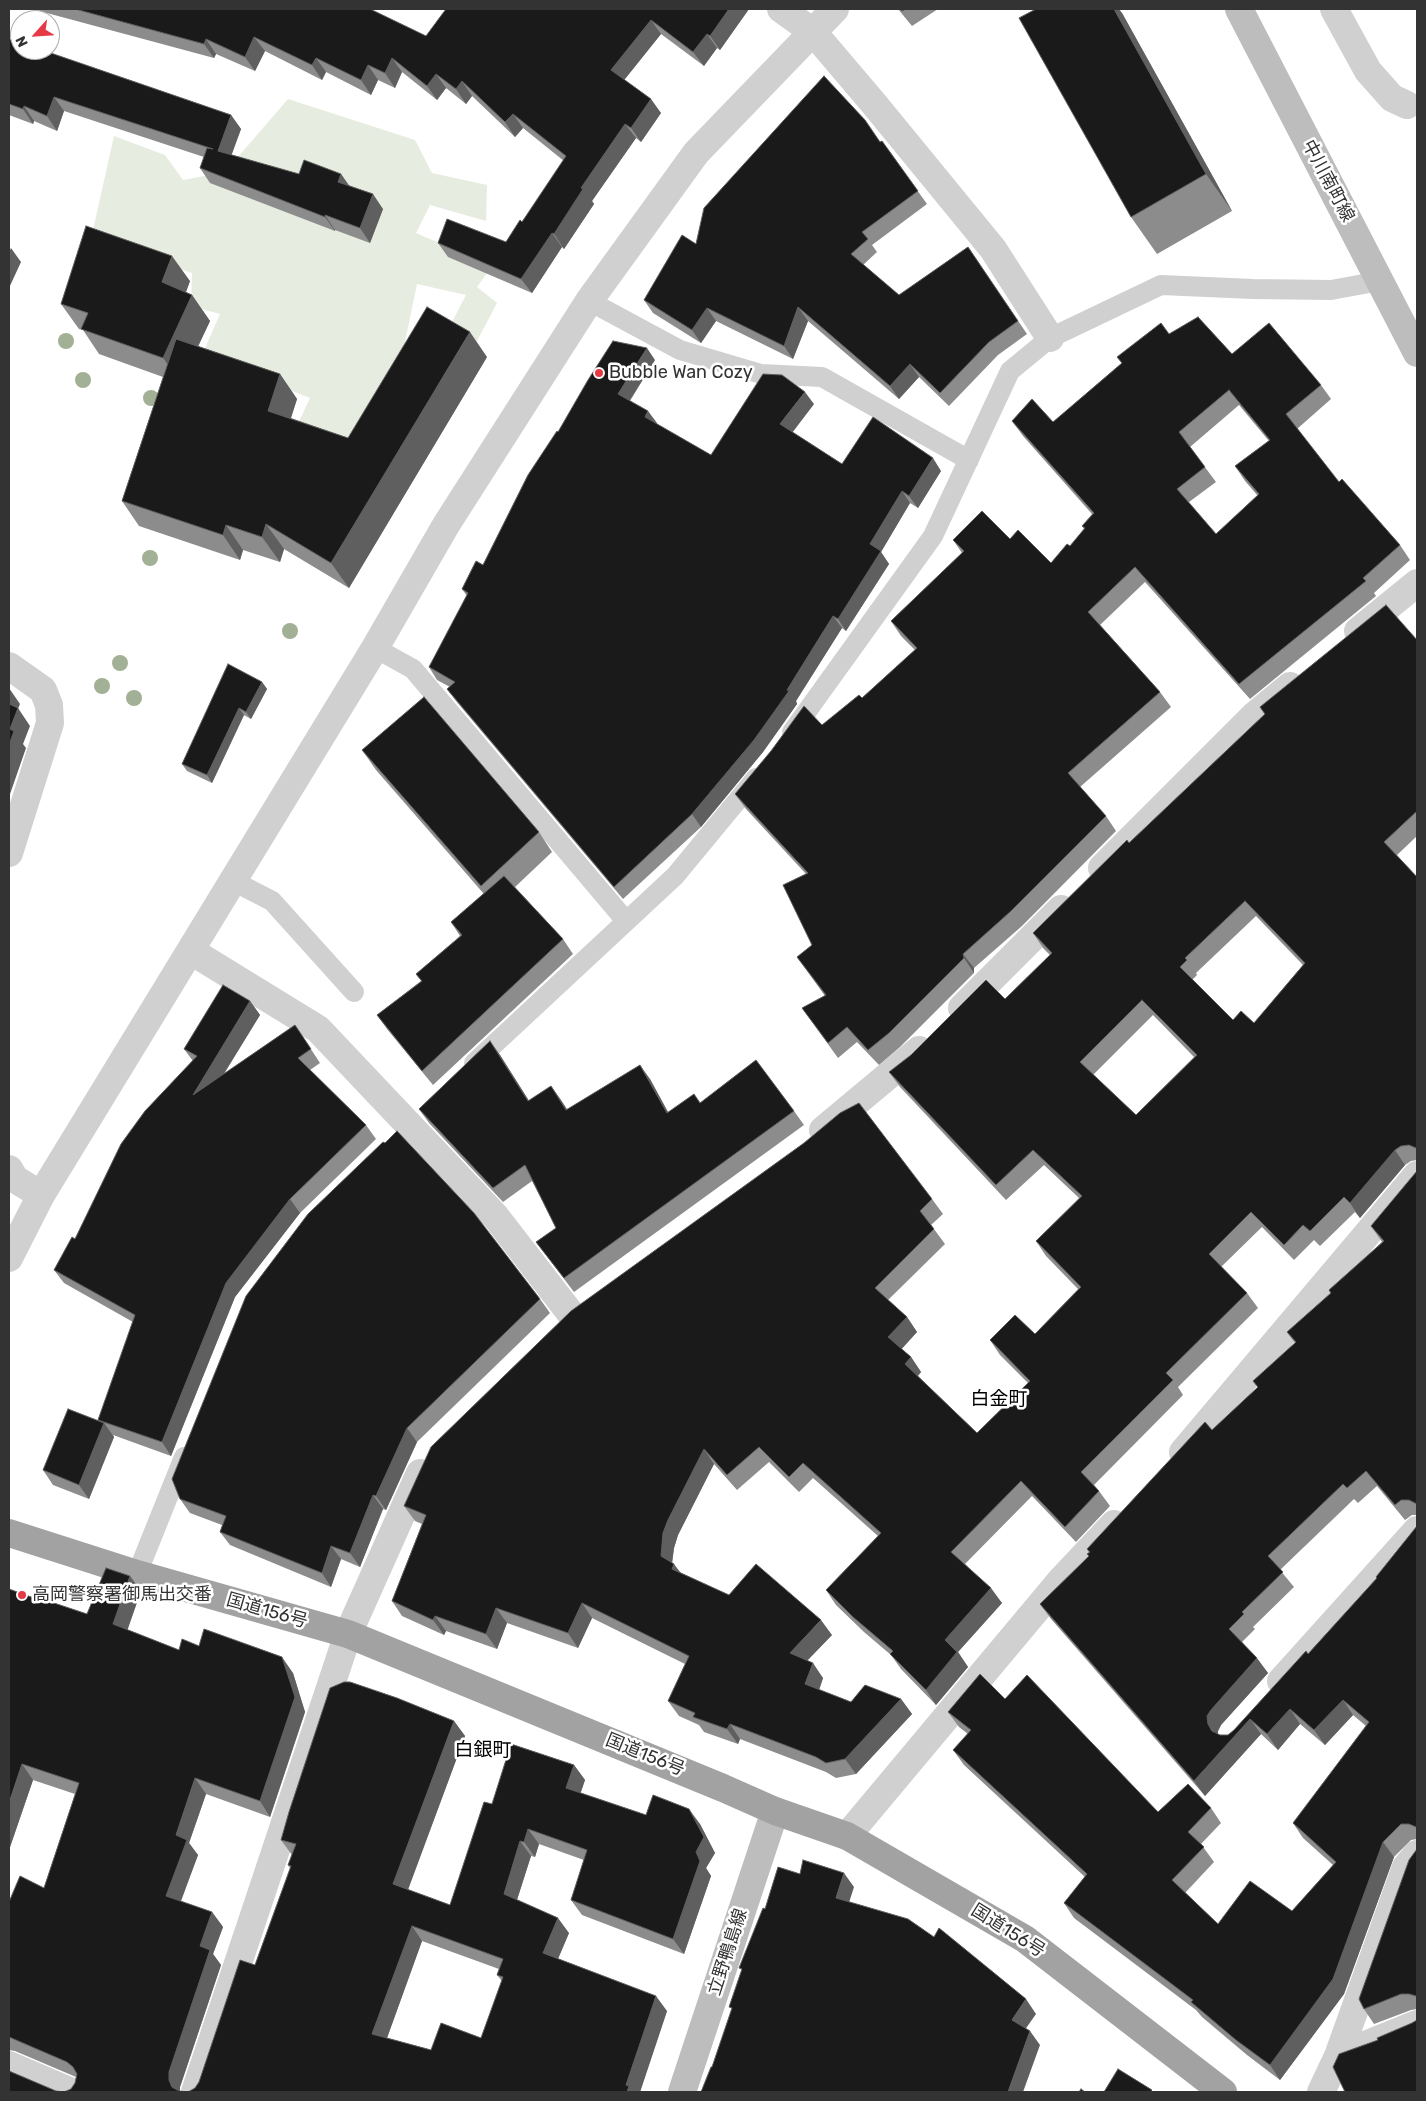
<!DOCTYPE html>
<meta charset="utf-8">
<style>
body{margin:0}
#map{position:relative;width:1426px;height:2101px;overflow:hidden;background:#fff;font-family:Rubik,sans-serif}
canvas{display:block}
.frame{position:absolute;inset:0;border:10px solid #333;pointer-events:none}
.north{position:absolute;left:10px;top:10px;width:50px;height:50px;box-sizing:border-box;background:#fff;border:1px solid #adadad;border-radius:50%;rotate:244deg;font-size:14px;font-weight:700;line-height:20px;text-align:center;color:#333}
.north::after{content:'';display:block;margin:auto;width:18px;height:22px;background:#e63946;clip-path:polygon(50% 0,100% 100%,50% 72%,0 100%)}
</style>
<div id="map">
<canvas width="1426" height="2101"></canvas>
<div class="frame"></div>
<div class="north">N</div>
</div>
<script>
const context = document.querySelector('canvas').getContext('2d');
context.lineJoin = 'round';
function fillPath(path, color) { context.fillStyle = color; context.fill(path, 'evenodd'); }
const shape = rows => new Path2D(rows.map(r => 'M' + r).join(''));
function trace(path, color, width, dash) { context.strokeStyle = color; context.lineWidth = width; context.lineCap = dash ? 'butt' : 'round'; context.setLineDash(dash || []); context.stroke(path); }
function write(font, color, halo, rows, align = 'center') {
  context.font = font + ' Rubik,"Noto Sans JP",sans-serif'; context.lineWidth = 5; context.setLineDash([]); context.textBaseline = 'middle'; context.strokeStyle = halo; context.fillStyle = color; for (const [text, x, y, turn = 0] of rows) {
    context.save(); context.translate(x, y); context.rotate((+turn || 0) * Math.PI / 180); context.textAlign = isNaN(turn) ? turn : align; if (halo) context.strokeText(text, 0, 0); context.fillText(text, 0, 0); context.restore();
  }
}
const green = shape([
 [288,99,415,140,432,173,487,185,486,221,430,205,416,233,492,266,477,287,497,303,477,341,451,324,466,295,417,284,397,380,356,453,296,428,310,398,202,355,220,314,191,306,192,273,91,239,114,136,165,155,183,180,225,172]
]);
const service = shape([
 [589,301,680,350,761,374,822,377,969,460],
 [375,648,413,669,626,921],
 [792,732,933,536,1010,371,1050,338,1161,285,1253,289,1331,290,1380,281],
 [233,881,272,901,354,992],
 [474,1063,675,876,756,778],
 [137,1574,184,1457]
]);
const minor = shape([
 [781,9,813,32,875,105,993,249,1050,338],
 [1334,9,1368,71,1392,98,1407,105],
 [1358,631,1417,583],
 [9,666,43,690,49,705,50,723,9,853],
 [1102,868,1256,714,1290,686],
 [191,951,318,1029,496,1217,571,1314],
 [962,1008,1061,909],
 [823,1130,919,1050],
 [9,1169,15,1179,41,1195],
 [1183,1452,1417,1175],
 [1281,1681,1417,1530],
 [847,1836,1062,1579,1114,1524],
 [1338,2056,1406,1867,1417,1854],
 [9,2065,72,2092],
 [195,2092,348,1634,420,1473],
 [1321,2092,1338,2056,1417,2024]
]);
const tertiary = shape([
 [9,1258,41,1195,375,648,446,525,589,301,696,153,835,9]
]);
const secondary = shape([
 [1239,9,1417,353],
 [682,2092,775,1811]
]);
const trunk = shape([
 [9,1533,137,1574,348,1634,723,1788,775,1811,847,1836,1025,1939,1223,2092]
]);
const trees = [
 [66,341],
 [83,380],
 [151,398],
 [150,558],
 [290,631],
 [120,663],
 [102,686],
 [134,698]
];
const wall = shape([
 [32,9,370,9,426,36,749,9,720,50,717,48,704,66,661,34,624,80,661,113,641,142,636,138,592,201,594,204,564,249,562,247,532,293,448,257,438,243,506,242,522,222,564,161,523,128,515,137,472,96,466,104,446,88,437,100,402,72,395,88,378,80,371,95,326,72,322,80,265,51,255,71,216,54,214,58],
 [898,9,938,9,912,26],
 [1122,13,1232,211,1157,254,1131,217],
 [9,39,231,115,241,129,231,155,299,174,341,174,349,185,383,209,370,243,335,230,335,231,210,183,200,168,204,157,64,111,57,131,34,121,33,124,9,115],
 [882,141,927,204,872,245,877,252,863,265,899,295,968,247,1027,334,998,355,949,406,919,377,899,399,808,321,793,359,716,321,701,343,653,313,644,300,696,244],
 [190,281,186,292,192,295,210,321,198,346,280,374,297,399,291,418,348,438,487,357,349,588,284,549,280,562,243,550,240,560,139,526,122,501,163,377,99,354,83,330,79,329,61,304],
 [1169,334,1232,354,1321,385,1331,399,1297,429,1339,482,1400,545,1410,560,1374,593,1376,596,1250,699,1145,582,1100,625,1160,692,1171,707,1080,787,1106,816,1116,831,1022,926,974,968,974,973,900,1047,879,1065,857,1042,838,1058,802,1008,825,996,797,957,812,945,806,874,746,809,735,794,822,725,862,698,915,650,901,636,891,621,962,553,953,540,1010,539,1051,563,1070,546,1084,529,1082,526,1092,514,1023,436,1012,421,1053,422],
 [1239,405,1269,441,1235,466,1245,481,1258,496,1216,534,1189,502,1216,482,1190,447],
 [655,360,630,401,656,424,711,455,814,404,792,432,842,464,941,471,918,508,910,503,881,552,889,564,846,631,842,628,796,701,797,704,763,752,701,827,623,899,456,701,447,689,450,687,437,680,429,667,467,596,462,589,483,565,558,432],
 [1417,640,1417,836,1397,855,1417,877,1417,1160,1411,1161,1405,1165,1360,1218,1355,1212,1320,1246,1314,1240,1294,1260,1262,1227,1221,1267,1247,1293,1258,1308,1178,1387,1183,1395,1094,1485,1099,1491,1110,1506,1076,1542,1032,1496,965,1564,1002,1603,958,1652,968,1667,936,1705,901,1669,891,1655,864,1632,836,1605,826,1590,878,1536,813,1478,799,1492,769,1462,737,1490,714,1464,678,1535,674,1548,672,1563,681,1573,729,1595,832,1635,807,1661,823,1678,819,1690,851,1702,901,1699,912,1714,856,1774,836,1778,826,1772,740,1739,738,1744,704,1732,699,1725,679,1716,668,1701,685,1664,592,1618,578,1648,507,1623,497,1649,446,1631,444,1635,402,1616,392,1601,422,1524,415,1521,404,1506,932,1199,943,1214,931,1225,945,1244,888,1300,907,1317,917,1332,901,1349,911,1357,921,1372,918,1376,977,1433,1028,1383,1000,1355,990,1340,1035,1334,1078,1289,1046,1256,1036,1241,1079,1198,1044,1165,1006,1200,900,1087,889,1072,1005,999,1050,955,1043,948,1033,933,1129,843,1265,714,1260,707],
 [1256,916,1303,965,1254,1023,1233,1020,1192,980,1197,975,1196,973],
 [1153,1015,1194,1057,1136,1115,1093,1075],
 [262,682,267,689,251,719,244,715,212,783,187,771,182,764],
 [362,750,539,832,552,852,515,887,563,939,573,954,433,1085,387,1029,377,1015,421,981,416,974,460,936,451,922,484,894,376,770],
 [250,1001,260,1015,224,1074,295,1025,320,1063,310,1070,366,1125,376,1139,300,1213,235,1297,171,1456,113,1435,114,1437,89,1499,53,1485,43,1470,99,1421,133,1322,64,1283,54,1270,193,1061,184,1049],
 [490,1041,500,1055,529,1101,551,1086,567,1109,650,1079,668,1112,700,1103,794,1111,804,1125,574,1292,536,1242,556,1228,532,1181,503,1202,429,1123,419,1109],
 [1417,1171,1417,1515,1412,1515,1405,1520,1377,1486,1358,1503,1354,1499,1280,1570,1294,1587,1253,1627,1255,1629,1242,1642,1268,1673,1221,1725,1218,1731,1218,1734,1220,1735,1228,1735,1234,1730,1308,1654,1377,1578,1376,1577,1417,1526,1417,1839,1411,1840,1394,1857,1344,1994,1280,2080,1247,2055,1202,2017,1196,2010,1074,1918,1064,1903,1085,1877,964,1765,953,1750,968,1734,959,1727,948,1712,1005,1699,1158,1812,1211,1808,1221,1823,1201,1844,1214,1862,1185,1893,1218,1924,1292,1911,1333,1865,1303,1838,1293,1823,1366,1726,1353,1715,1325,1745,1300,1724,1278,1750,1261,1734,1205,1796,1051,1619,1040,1604,1089,1557,1089,1553,1087,1549,1212,1430,1258,1388,1253,1381,1295,1343,1287,1332,1331,1293,1329,1290,1382,1242,1371,1226],
 [540,1299,550,1313,417,1442,386,1510,383,1509,360,1567,341,1559,331,1587,230,1545,220,1532,222,1525,190,1513,180,1499],
 [141,1591,127,1630,179,1650,199,1646,293,1673,305,1712,270,1817,206,1794,189,1843,198,1855,180,1901,212,1912,223,1927,213,1954,221,1965,180,2087,180,2091,188,2092,195,2088,199,2082,255,1965,290,1868,288,1865,292,1855,281,1840,454,1721,465,1736,408,1890,450,1905,492,1804,574,1765,585,1780,580,1793,646,1815,700,1824,715,1853,706,1868,711,1876,684,1954,582,1915,571,1900,584,1860,539,1844,535,1857,531,1856,517,1900,569,1933,558,1959,667,2011,640,2092,9,2092,56,2091,64,2092,71,2089,75,2083,76,2077,15,2051,9,2050,9,1902,44,1888,75,1794,33,1780,9,1850,48,1603,87,1614],
 [422,1941,499,1969,497,1975,502,1981,481,2038,431,2050,387,2038],
 [1417,1849,1417,2009,1411,2010,1374,2024,1364,2009]
]);
const shadedWall = shape([
 [729,9,749,9,720,50,710,36],
 [1114,9,1119,9,1122,13,1232,211,1206,174],
 [651,20,661,34,621,84,611,70],
 [707,34,717,48,704,66,693,52],
 [254,37,265,51,255,71,245,57],
 [206,39,216,54,214,58,204,44],
 [316,58,326,72,322,80,312,65],
 [392,58,402,72,395,88,385,73],
 [368,65,378,80,371,95,361,80],
 [436,74,446,88,437,100,427,86],
 [462,81,472,96,466,104,456,89],
 [54,97,64,111,57,131,47,116],
 [651,99,661,113,641,142,631,128],
 [24,106,34,121,33,124,23,109],
 [513,114,523,128,515,137,505,122],
 [231,115,241,129,228,165,218,151],
 [625,124,636,138,592,201,594,204,564,249,554,234,581,188],
 [341,174,351,189,338,182],
 [373,194,383,209,370,243,360,228],
 [325,215,335,230,335,231,325,217],
 [552,233,562,247,532,293,521,279],
 [11,248,21,262,9,288,9,252],
 [172,256,190,281,180,308,162,282],
 [192,295,210,321,181,383,163,358],
 [798,307,808,321,793,359,784,346],
 [707,308,716,321,701,343,692,330],
 [470,332,487,357,349,588,331,563],
 [647,348,655,360,626,406,618,394],
 [910,364,919,377,899,399,890,386],
 [280,374,297,399,285,436,268,411],
 [805,392,814,404,789,437,780,424],
 [648,411,657,423,653,430,645,417],
 [933,458,941,471,918,508,909,496],
 [902,491,910,503,881,552,889,564,846,631,838,619,870,544],
 [266,524,284,549,280,562,262,537],
 [226,525,243,550,240,560,223,535],
 [833,616,842,628,796,701,797,704,763,752,701,827,692,814,787,690],
 [262,682,267,689,251,719,246,712],
 [9,688,20,704,14,718,9,711],
 [18,708,30,726,23,744,26,748,9,797,9,745,10,729],
 [239,708,244,715,212,783,207,775],
 [963,954,974,968,974,973,964,958],
 [250,1001,260,1015,202,1109,193,1095],
 [490,1041,500,1055,538,1115,528,1101],
 [640,1065,650,1079,676,1127,667,1113],
 [551,1086,561,1100,576,1124,566,1110],
 [1395,1150,1405,1165,1360,1218,1350,1203],
 [290,1199,300,1213,235,1297,171,1456,162,1442,226,1283],
 [907,1317,917,1332,899,1352,888,1337],
 [911,1357,921,1372,915,1379,905,1364],
 [104,1423,114,1437,89,1499,79,1485],
 [407,1428,417,1442,386,1510,376,1496],
 [704,1449,714,1464,678,1535,674,1548,671,1571,661,1556,663,1533,668,1520],
 [373,1495,383,1509,360,1567,350,1553],
 [331,1546,341,1559,331,1587,322,1573],
 [674,1564,685,1579,672,1569],
 [130,1576,141,1591,124,1640,113,1624],
 [991,1588,1002,1603,958,1652,968,1667,936,1705,926,1690,945,1640],
 [582,1603,592,1618,578,1648,568,1633],
 [496,1608,507,1623,497,1649,486,1634],
 [435,1616,446,1631,444,1635,433,1620],
 [821,1620,832,1635,800,1668,790,1653],
 [282,1657,293,1673,305,1712,270,1817,260,1801],
 [1257,1658,1268,1673,1221,1725,1218,1731,1218,1739,1208,1724,1207,1716,1211,1710],
 [813,1663,823,1678,816,1699,805,1684],
 [901,1699,912,1714,856,1774,845,1759],
 [1343,1700,1353,1715,1325,1745,1314,1730],
 [1290,1709,1300,1724,1278,1750,1267,1734],
 [1250,1719,1261,1734,1205,1796,1194,1781],
 [454,1721,465,1736,404,1900,393,1884],
 [730,1724,740,1739,738,1744,727,1729],
 [22,1764,33,1780,9,1850,9,1803],
 [574,1765,585,1780,577,1804,566,1788],
 [195,1778,206,1794,189,1843,198,1855,177,1912,166,1896,176,1835],
 [689,1809,700,1824,715,1853,706,1868,711,1876,684,1954,673,1939,696,1852],
 [528,1829,539,1844,535,1857,524,1842],
 [520,1841,531,1856,514,1909,504,1894],
 [1383,1842,1394,1857,1344,1994,1280,2080,1270,2065],
 [844,1873,854,1887,846,1912,836,1898],
 [212,1912,223,1927,213,1954,221,1965,180,2087,180,2092,172,2087,169,2080,169,2072,200,1946],
 [558,1918,569,1933,554,1968,543,1953],
 [412,1926,422,1941,383,2049,372,2034],
 [656,1996,667,2011,640,2092,627,2092,626,2085],
 [1026,1999,1036,2014,1022,2034,1012,2020],
 [1030,2031,1040,2045,1023,2092,1008,2092]
]);
const building = shape([
 [75,9,370,9,426,36,446,9,729,9,710,36,707,34,693,52,651,20,611,70,651,99,631,128,625,124,581,188,583,189,554,234,552,233,521,279,438,243,447,219,506,242,520,220,522,222,566,156,513,114,505,122,462,81,456,89,436,74,427,86,392,58,385,73,368,65,361,80,316,58,312,65,254,37,245,57,206,39,204,44,75,9],
 [900,9,906,9,902,11,900,9],
 [1036,9,1114,9,1206,174,1131,217,1019,18,1036,9],
 [9,39,20,43,20,50,42,50,231,115,218,151,299,174,304,160,341,174,338,182,373,194,360,228,325,215,325,217,200,168,207,148,213,149,54,97,47,116,24,106,23,109,9,104,9,39],
 [824,76,865,120,880,142,882,141,918,191,862,232,868,239,851,254,899,295,968,247,1018,321,989,342,940,393,910,364,890,386,798,307,784,346,707,308,692,330,644,300,682,235,696,244,704,208,824,76],
 [86,226,172,256,162,282,192,295,163,358,81,329,88,313,61,304,86,226],
 [427,307,470,332,331,563,266,524,262,537,226,525,223,535,122,501,176,339,280,374,268,411,348,438,427,307],
 [1198,317,1232,354,1269,323,1321,385,1286,414,1339,482,1342,479,1400,545,1363,578,1366,581,1239,684,1135,567,1088,612,1160,692,1068,773,1106,816,1011,911,963,954,964,958,889,1033,868,1050,847,1027,828,1043,802,1008,826,995,797,957,812,945,783,885,808,873,735,794,771,751,804,706,822,725,859,695,862,698,917,648,891,621,964,551,953,540,982,511,1010,539,1018,530,1051,563,1067,544,1070,546,1085,528,1082,526,1094,513,1012,421,1032,399,1053,422,1122,363,1117,357,1161,323,1169,334,1198,317],
 [1229,390,1270,440,1235,466,1259,494,1216,534,1177,489,1205,467,1179,432,1229,390],
 [613,341,647,348,618,394,648,411,645,417,711,455,763,374,782,375,805,392,780,424,842,464,873,417,933,458,909,496,902,491,870,544,881,551,838,619,833,616,787,690,789,691,754,740,692,814,614,887,447,689,455,682,429,667,468,593,462,589,476,561,483,565,528,475,557,431,558,432,588,380,613,341],
 [1386,605,1417,640,1417,811,1384,842,1417,877,1417,1149,1416,1148,1409,1145,1401,1146,1395,1150,1350,1203,1344,1197,1310,1231,1303,1225,1284,1245,1251,1212,1209,1254,1247,1293,1166,1373,1173,1380,1081,1472,1099,1491,1065,1527,1021,1481,951,1552,991,1588,945,1640,957,1652,926,1690,890,1654,893,1651,853,1617,826,1590,881,1533,803,1463,789,1477,759,1447,727,1475,704,1449,668,1520,663,1533,661,1556,674,1564,672,1569,729,1595,756,1564,821,1620,790,1653,813,1663,805,1684,851,1702,865,1685,901,1699,845,1759,826,1763,816,1757,730,1724,727,1729,693,1717,695,1713,668,1701,689,1656,582,1603,568,1633,496,1608,486,1634,435,1616,433,1620,392,1601,426,1515,404,1506,431,1447,571,1311,804,1143,840,1113,859,1103,932,1199,920,1211,934,1229,875,1288,907,1317,888,1337,911,1357,905,1364,977,1433,1030,1381,990,1340,1015,1315,1035,1334,1081,1287,1036,1241,1082,1196,1033,1150,996,1185,889,1072,911,1055,986,980,1005,999,1052,953,1033,933,1127,840,1129,843,1265,714,1260,707,1386,605],
 [1245,901,1305,963,1254,1023,1241,1011,1233,1020,1180,967,1187,960,1185,958,1245,901],
 [1142,1000,1197,1055,1136,1115,1080,1062,1142,1000],
 [228,664,262,682,246,712,239,708,207,775,182,764,228,664],
 [424,697,539,832,481,886,362,750,424,697],
 [9,704,18,708,10,729,14,731,9,745,9,704],
 [504,876,563,939,422,1071,377,1015,422,981,416,974,462,935,451,922,504,876],
 [223,985,250,1001,193,1095,295,1025,311,1049,298,1058,366,1125,290,1199,226,1283,162,1442,98,1420,135,1315,54,1270,72,1237,75,1239,121,1144,145,1111,197,1056,184,1049,223,985],
 [490,1041,528,1101,551,1086,566,1110,640,1065,667,1113,694,1094,700,1103,756,1060,794,1111,564,1278,536,1242,556,1228,525,1165,493,1188,419,1109,490,1041],
 [397,1131,474,1213,540,1299,407,1428,376,1496,373,1495,350,1553,331,1546,322,1573,220,1532,226,1516,180,1499,172,1479,246,1296,308,1214,383,1142,385,1143,397,1131],
 [1417,1171,1417,1504,1409,1500,1401,1500,1395,1505,1366,1471,1347,1488,1343,1484,1268,1556,1283,1572,1242,1612,1244,1614,1229,1629,1257,1658,1211,1710,1207,1716,1208,1724,1212,1731,1220,1735,1228,1735,1234,1730,1306,1651,1308,1654,1377,1578,1376,1577,1417,1526,1417,1828,1416,1827,1409,1824,1401,1824,1383,1842,1333,1979,1270,2065,1236,2040,1191,2002,1193,2000,1064,1903,1087,1874,953,1750,971,1730,948,1712,980,1674,1005,1699,1027,1675,1158,1812,1188,1784,1211,1808,1188,1832,1204,1847,1172,1880,1218,1924,1250,1881,1292,1911,1336,1862,1293,1823,1369,1722,1343,1700,1314,1730,1290,1709,1267,1734,1250,1719,1194,1781,1040,1604,1089,1556,1087,1554,1090,1552,1087,1549,1205,1422,1212,1430,1258,1387,1253,1381,1296,1342,1287,1332,1331,1293,1329,1290,1384,1241,1371,1226,1417,1171],
 [68,1409,104,1423,79,1485,43,1470,68,1409],
 [106,1568,130,1576,113,1624,179,1650,182,1639,199,1646,204,1629,282,1657,295,1697,260,1801,195,1778,176,1835,187,1840,166,1896,212,1912,200,1946,210,1950,169,2072,169,2080,172,2087,179,2091,188,2092,195,2088,199,2082,240,1960,255,1965,291,1866,288,1865,296,1844,281,1840,289,1812,330,1688,344,1682,350,1682,397,1698,454,1721,393,1884,450,1905,484,1802,492,1804,511,1744,574,1765,566,1788,646,1815,653,1795,689,1809,704,1837,696,1852,700,1861,673,1939,571,1900,587,1850,528,1829,524,1842,520,1841,504,1894,558,1918,543,1953,656,1996,626,2085,629,2086,627,2092,9,2092,9,2071,56,2091,64,2092,71,2089,75,2083,77,2074,73,2067,67,2062,9,2037,9,1902,20,1876,44,1888,79,1783,22,1764,9,1803,9,1589,48,1603,48,1601,87,1614,106,1568],
 [412,1926,503,1959,497,1975,503,1977,481,2038,441,2023,431,2050,372,2034,412,1926],
 [1417,1849,1417,1998,1416,1996,1409,1994,1401,1994,1364,2009,1359,1999,1409,1860,1417,1849],
 [803,1860,844,1873,836,1898,908,1919,934,1937,939,1928,1026,1999,1012,2020,1030,2031,1008,2092,701,2092,711,2067,712,2067,732,2008,729,2007,742,1969,739,1968,763,1908,765,1909,778,1867,800,1874,803,1860],
 [1417,2020,1417,2092,1345,2092,1333,2067,1339,2054,1378,2040,1377,2038,1412,2023,1417,2020],
 [1118,2069,1152,2090,1150,2092,1104,2092,1118,2069],
 [1081,2089,1085,2092,1079,2092,1081,2089]
]);
const markers = [
 [599,373,5,"#e63946"],
 [22,1595,5,"#e63946"]
];
const streetNames = [
 ["中川南町線",1328,181,62],
 ["国道156号",267,1611,16],
 ["国道156号",645,1755,22],
 ["国道156号",1008,1931,32],
 ["立野鴨島線",728,1952,-72]
];
const poiNames = [
 ["Bubble Wan Cozy",609,373],
 ["高岡警察署御馬出交番",32,1595]
];
const neighbourhoodNames = [
 ["白金町",999,1400],
 ["白銀町",483,1751]
];
fillPath(green, '#e6ecdf');
trace(service, '#d0d0d0', 20);
trace(minor, '#d0d0d0', 28);
trace(tertiary, '#d0d0d0', 28);
trace(secondary, '#bdbdbd', 28);
trace(trunk, '#a2a2a2', 28);
context.fillStyle = '#a2b095';
for (const [x, y] of trees) { context.beginPath(); context.arc(x, y, 8, 0, 2 * Math.PI); context.fill(); }
fillPath(wall, '#8c8c8c');
fillPath(shadedWall, '#5f5f5f');
fillPath(building, '#1a1a1a');
trace(building, '#5f5f5f', 1);
for (const [x, y, r, color] of markers) { const dot = new Path2D(); dot.arc(x, y, r, 0, 2 * Math.PI); context.fillStyle = color; context.fill(dot); trace(dot, '#fff', 2); }
write('18px', '#333', '#fff', streetNames);
write('18px', '#333', '#fff', poiNames, 'left');
write('19px', '#000', '#fff', neighbourhoodNames);
</script>
